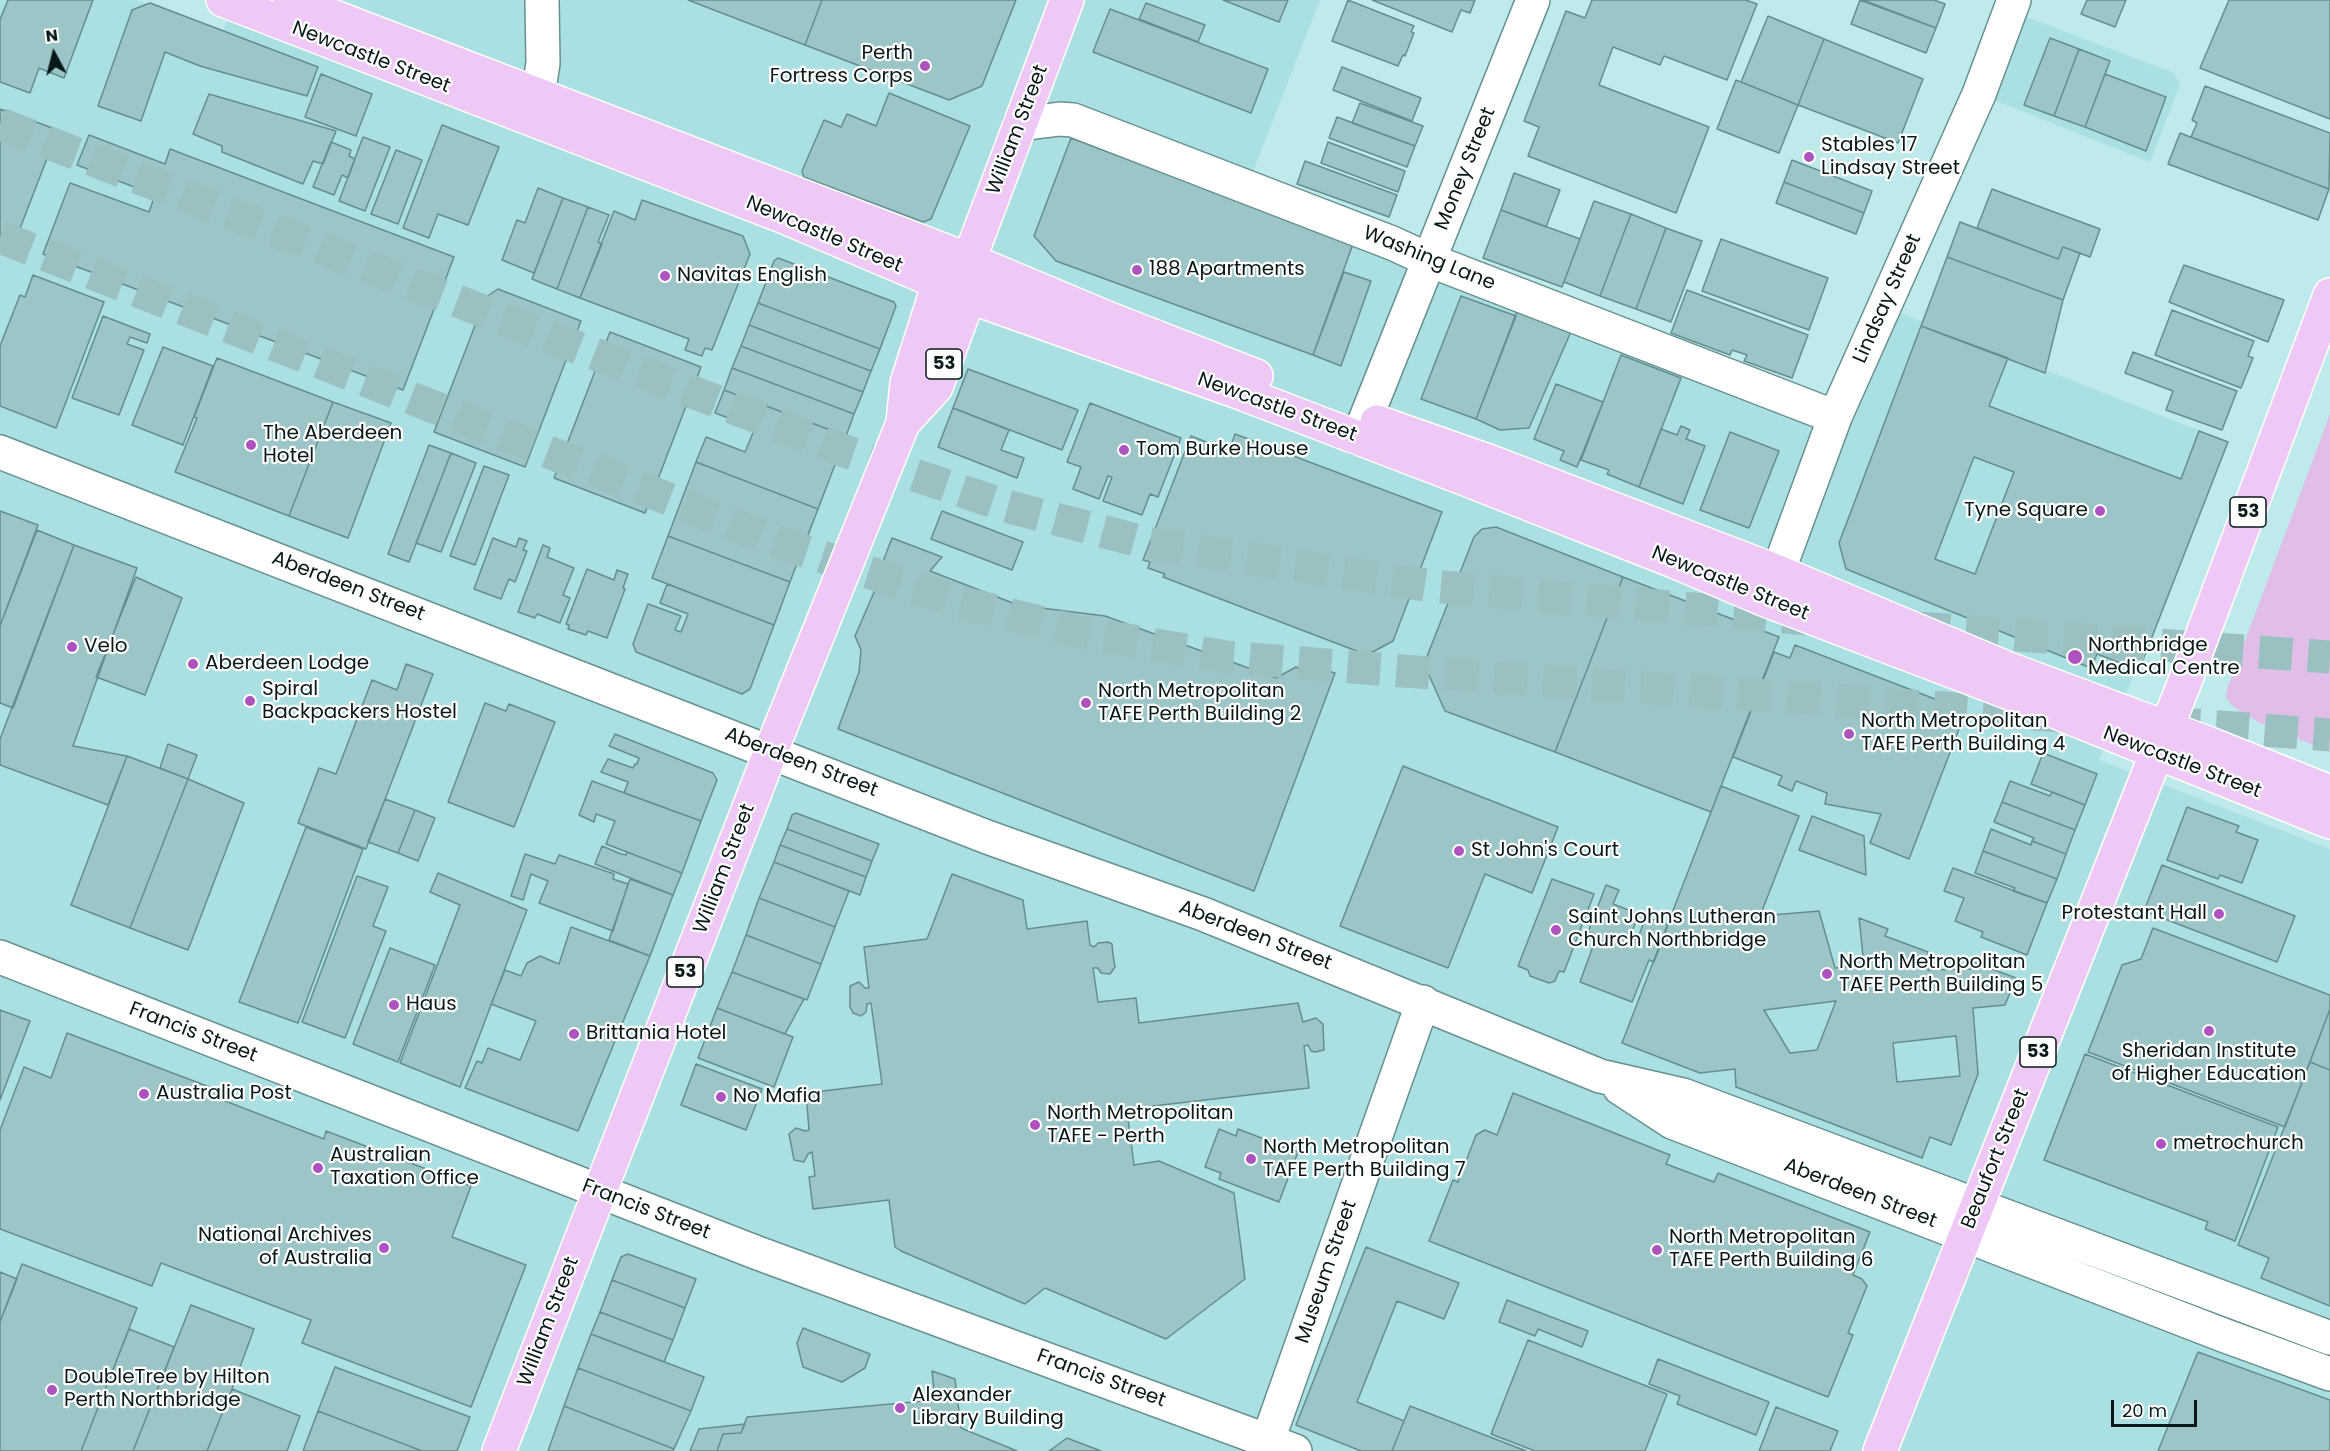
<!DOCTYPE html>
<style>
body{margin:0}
#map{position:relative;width:2330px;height:1451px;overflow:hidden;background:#bfeaeb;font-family:Poppins,sans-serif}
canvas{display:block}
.north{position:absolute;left:24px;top:24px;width:60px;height:60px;-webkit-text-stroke:4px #fff;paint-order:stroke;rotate:353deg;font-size:16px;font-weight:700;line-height:24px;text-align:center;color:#09191a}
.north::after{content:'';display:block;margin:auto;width:21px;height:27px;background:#09191a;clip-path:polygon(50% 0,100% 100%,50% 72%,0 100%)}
.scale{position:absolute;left:2111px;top:1400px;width:86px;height:27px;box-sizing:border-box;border:3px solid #09191a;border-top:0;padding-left:8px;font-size:18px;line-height:21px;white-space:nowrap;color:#09191a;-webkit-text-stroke:4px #fff;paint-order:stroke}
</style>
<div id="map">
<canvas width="2330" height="1451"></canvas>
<div class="north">N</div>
<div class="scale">20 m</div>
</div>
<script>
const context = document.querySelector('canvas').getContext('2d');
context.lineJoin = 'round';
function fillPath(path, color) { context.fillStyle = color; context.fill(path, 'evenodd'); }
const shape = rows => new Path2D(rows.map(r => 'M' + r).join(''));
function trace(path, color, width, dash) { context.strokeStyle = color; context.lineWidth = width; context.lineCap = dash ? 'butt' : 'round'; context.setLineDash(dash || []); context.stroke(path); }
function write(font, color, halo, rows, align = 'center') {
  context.font = font + ' Poppins,sans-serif'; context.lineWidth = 4.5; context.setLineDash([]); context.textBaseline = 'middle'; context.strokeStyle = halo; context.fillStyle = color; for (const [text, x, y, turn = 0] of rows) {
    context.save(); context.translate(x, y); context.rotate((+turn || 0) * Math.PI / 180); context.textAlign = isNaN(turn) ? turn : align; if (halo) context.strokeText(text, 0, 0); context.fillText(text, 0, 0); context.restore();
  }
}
const built = shape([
 [0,0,136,0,223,31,236,0,1320,0,1247,187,1851,424,1896,311,2228,442,2099,760,2330,849,2330,1451,0,1451],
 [2011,11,2174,73,2180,84,2150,162,1979,94]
]);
const green = shape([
 [2330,414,2330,752,2258,722,2234,707,2226,698,2227,689]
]);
const building = shape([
 [8,0,93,0,64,78,39,68,30,93,0,82,0,20,8,0],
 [688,0,822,0,805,45,688,0],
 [822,0,1016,0,982,86,949,100,805,45,822,0],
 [1223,0,1288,0,1279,22,1223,0],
 [1348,0,1414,26,1411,32,1414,33,1405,56,1403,55,1398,66,1332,41,1348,0],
 [1372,0,1475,0,1470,13,1461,10,1452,32,1372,0],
 [1592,0,1746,0,1757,4,1727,80,1664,56,1660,65,1613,47,1599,85,1709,127,1676,213,1528,156,1539,127,1524,121,1566,11,1585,18,1592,0],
 [1860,0,1936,28,1926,53,1851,24,1860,0],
 [1863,0,1934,0,1945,4,1936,28,1863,0],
 [2087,0,2126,0,2115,27,2081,14,2087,0],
 [2229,0,2330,0,2330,119,2200,68,2229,0],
 [150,3,318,67,307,96,200,66,165,52,141,121,98,106,132,10,150,3],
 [1146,3,1205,25,1198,42,1139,19,1146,3],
 [1110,9,1268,69,1251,113,1093,52,1110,9],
 [1768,16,1824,39,1798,105,1741,82,1768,16],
 [2050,38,2079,49,2054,116,2024,105,2050,38],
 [1824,39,1923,79,1898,143,1798,105,1824,39],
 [2079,49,2110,61,2085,127,2054,116,2079,49],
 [1342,67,1421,98,1412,121,1333,90,1342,67],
 [321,74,372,94,356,136,305,117,321,74],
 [2105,74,2166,97,2146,151,2085,127,2105,74],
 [1736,80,1798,105,1779,153,1717,129,1736,80],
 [2205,86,2330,133,2329,189,2191,137,2197,123,2192,120,2205,86],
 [889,93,970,126,931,219,923,222,804,177,802,171,824,120,841,127,847,114,876,126,889,93],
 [209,94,336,131,323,164,313,161,303,184,222,152,222,146,193,134,209,94],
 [1360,103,1423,126,1415,146,1352,123,1360,103],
 [0,109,58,130,19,231,0,239,0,109],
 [1337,117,1415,146,1407,167,1329,138,1337,117],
 [442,125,499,147,468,225,438,214,429,238,403,228,442,125],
 [2180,133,2329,189,2318,220,2168,164,2180,133],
 [89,135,165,164,170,149,454,257,403,390,43,254,70,183,149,212,155,195,77,165,89,135],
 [363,137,390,147,365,211,339,201,363,137],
 [1071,138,1353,244,1313,355,1056,261,1034,236,1071,138],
 [331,142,351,150,349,156,355,159,348,178,342,175,334,195,313,187,331,142],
 [1328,142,1405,171,1398,192,1321,163,1328,142],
 [396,150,422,160,398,224,371,214,396,150],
 [1792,160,1872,191,1864,213,1784,182,1792,160],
 [1305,161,1397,195,1389,217,1297,184,1305,161],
 [1514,173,1560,190,1546,227,1501,210,1514,173],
 [1784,182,1864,213,1856,234,1776,203,1784,182],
 [538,188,563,198,534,273,502,260,517,220,525,223,538,188],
 [1992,189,2100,229,2090,257,2063,247,2058,259,1977,228,1992,189],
 [563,198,588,207,557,289,532,279,563,198],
 [642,200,743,236,750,254,712,350,705,348,702,356,685,350,689,339,580,298,614,211,635,220,642,200],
 [1594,201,1631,214,1600,296,1564,282,1594,201],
 [588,207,609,215,598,242,602,244,580,298,557,289,588,207],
 [1501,210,1580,239,1562,287,1483,258,1501,210],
 [1631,214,1666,228,1636,309,1600,296,1631,214],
 [1960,222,2058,259,2063,247,2080,253,2063,300,1947,257,1960,222],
 [1666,228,1702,241,1671,322,1636,309,1666,228],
 [1721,239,1828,278,1809,330,1702,291,1721,239],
 [1947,257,2063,300,2045,373,1921,326,1947,257],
 [778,258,894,302,896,306,880,349,758,303,774,261,778,258],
 [2184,265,2284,300,2268,342,2169,302,2184,265],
 [1344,272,1371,281,1341,366,1313,355,1344,272],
 [33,275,104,302,56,428,0,406,0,346,20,295,25,297,33,275],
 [498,289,581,321,525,467,434,432,486,297,498,289],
 [1687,290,1808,335,1792,378,1744,361,1747,355,1732,350,1730,355,1671,333,1687,290],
 [1461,296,1516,316,1476,419,1421,399,1461,296],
 [758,303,880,349,871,371,749,325,758,303],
 [1519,306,1573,327,1529,428,1500,430,1476,419,1519,306],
 [2172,310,2254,341,2248,356,2253,358,2241,388,2155,355,2172,310],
 [103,316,150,334,147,343,130,337,127,344,144,350,119,415,72,398,103,316],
 [749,325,871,371,863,392,741,346,749,325],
 [1921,326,2008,358,1989,406,2181,479,2199,431,2228,442,2143,660,2134,656,2131,667,2097,654,2091,668,1846,569,1839,543,1921,326],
 [1974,457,2014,472,1975,574,1935,559,1974,457],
 [610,332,701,367,645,513,554,478,610,332],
 [741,346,863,392,854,414,732,368,741,346],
 [163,347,213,366,183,445,132,425,163,347],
 [2133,352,2237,391,2222,430,2166,410,2173,391,2125,373,2133,352],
 [1621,355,1681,378,1639,487,1607,474,1609,470,1581,460,1621,355],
 [217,358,333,402,289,516,175,472,197,418,194,417,217,358],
 [732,368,854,414,846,436,724,390,732,368],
 [968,369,1078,410,1062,450,953,408,968,369],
 [1556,384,1603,402,1577,467,1560,460,1564,451,1534,439,1556,384],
 [724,390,846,436,818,509,696,462,706,437,745,452,755,428,715,413,724,390],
 [333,402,391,423,348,538,289,516,333,402],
 [1090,403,1181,438,1158,497,1150,494,1142,515,1103,501,1112,477,1108,476,1099,499,1073,489,1081,467,1067,462,1090,403],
 [953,408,1009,430,1001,450,1024,458,1017,478,938,447,953,408],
 [1681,426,1690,430,1686,439,1705,446,1683,504,1639,487,1661,429,1677,435,1681,426],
 [1730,432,1779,451,1749,528,1700,510,1730,432],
 [1235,434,1442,512,1393,641,1367,655,1163,577,1165,574,1148,568,1150,562,1143,560,1191,436,1229,451,1235,434],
 [429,445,451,453,409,562,388,554,429,445],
 [451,453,476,463,441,552,416,543,451,453],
 [696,462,818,509,790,582,668,536,696,462],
 [484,466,509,475,475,565,450,556,484,466],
 [0,511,38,525,0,626,0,511],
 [942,511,1023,542,1012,570,931,539,942,511],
 [1496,527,1623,577,1555,752,1445,711,1424,664,1474,537,1482,529,1496,527],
 [37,530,74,545,13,708,0,703,0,626,37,530],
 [668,536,790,582,774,625,652,578,668,536],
 [493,538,516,547,519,538,527,541,523,550,527,551,515,582,509,579,501,599,474,589,493,538],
 [892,538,942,557,930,571,1018,605,1105,616,1276,678,1296,667,1309,675,1317,668,1335,673,1254,891,838,729,859,672,861,650,855,636,885,567,884,559,892,538],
 [74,545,137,568,73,746,127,756,108,805,0,765,0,739,74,545],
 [543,545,550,548,547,557,574,568,563,595,570,598,560,623,537,614,535,618,518,612,543,545],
 [587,569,614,580,617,570,628,574,623,588,625,589,607,638,588,631,586,635,568,629,569,625,566,624,587,569],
 [136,577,182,598,145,695,96,677,136,577],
 [1623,577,1779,637,1711,812,1555,752,1623,577],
 [667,584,774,625,750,689,742,694,636,652,633,644,648,604,681,616,675,630,681,632,688,614,660,603,667,584],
 [1795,645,1966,711,1909,859,1870,843,1881,814,1825,804,1827,793,1796,781,1792,791,1778,785,1782,776,1733,757,1774,652,1790,658,1795,645],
 [406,664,433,674,366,849,298,823,319,768,336,774,372,680,397,690,406,664],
 [485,703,506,711,509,704,555,722,514,827,448,802,485,703],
 [615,734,713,773,717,780,701,821,624,793,628,782,601,772,608,759,633,768,635,764,637,764,639,758,609,746,615,734],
 [168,744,197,755,188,779,160,768,168,744],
 [2043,753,2097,774,2085,805,2031,784,2043,753],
 [127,756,188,779,130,928,71,905,127,756],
 [1403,766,1558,827,1532,893,1485,874,1448,968,1340,926,1403,766],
 [188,779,244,803,188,950,130,928,188,779],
 [592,781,701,821,682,873,606,844,615,821,596,814,594,822,579,815,592,781],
 [2010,781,2050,796,2052,792,2085,805,2075,830,2002,802,2010,781],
 [1721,786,1799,816,1760,916,1819,911,1835,968,1864,965,1859,918,1888,929,1885,936,1928,952,1928,970,1971,969,1973,962,2016,978,2005,1005,1973,1008,1978,1074,1951,1145,1930,1137,1922,1158,1736,1087,1735,1069,1700,1073,1622,1043,1721,786],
 [1836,1001,1817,1050,1790,1053,1764,1010,1836,1001],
 [1956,1036,1960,1076,1897,1082,1893,1043,1956,1036],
 [385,799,415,810,398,853,368,842,385,799],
 [2002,802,2075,830,2066,854,2032,841,2034,838,1994,822,2002,802],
 [2187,807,2239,826,2236,832,2258,840,2242,883,2220,875,2218,879,2167,860,2187,807],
 [415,810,435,818,418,861,398,853,415,810],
 [796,813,879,844,872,861,787,829,792,815,796,813],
 [1812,816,1864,836,1866,875,1799,850,1812,816],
 [306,827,363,849,298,1023,239,1002,306,827],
 [787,829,872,861,866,877,780,845,787,829],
 [1991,829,2031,845,2032,841,2066,854,2057,879,1983,851,1991,829],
 [780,845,866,877,860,895,774,862,780,845],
 [602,846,621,854,626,855,627,852,682,873,673,895,595,864,602,846],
 [1983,851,2057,879,2047,903,2013,891,2015,888,1975,873,1983,851],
 [525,854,555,864,559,855,614,874,613,879,628,884,613,931,539,903,548,881,531,874,523,900,511,896,525,854],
 [774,862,849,891,835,927,759,898,774,862],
 [2162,865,2295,916,2277,962,2144,911,2162,865],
 [1953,868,2047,903,2027,955,1981,937,1983,932,1955,921,1964,898,1944,891,1953,868],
 [438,873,527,910,460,1087,400,1063,460,905,430,892,438,873],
 [952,874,1023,900,1027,929,1087,921,1090,945,1094,947,1098,943,1108,942,1112,944,1113,955,1115,967,1110,974,1101,973,1098,968,1093,968,1098,1002,1136,998,1139,1023,1298,1003,1303,1022,1316,1018,1323,1024,1324,1050,1315,1052,1311,1051,1308,1045,1304,1046,1309,1088,1153,1106,1151,1114,1147,1116,1138,1116,1136,1109,1127,1111,1134,1165,1159,1161,1234,1193,1245,1279,1166,1339,1045,1288,1025,1304,901,1251,895,1247,889,1200,813,1209,809,1177,815,1176,812,1152,808,1154,804,1162,794,1160,789,1134,796,1128,805,1131,809,1130,806,1093,882,1084,871,1003,867,1004,866,1012,861,1016,853,1013,850,1007,850,986,859,982,865,988,869,988,864,947,927,939,952,874],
 [357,876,388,887,373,926,386,931,345,1038,302,1022,357,876],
 [630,879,673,895,650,956,609,940,630,879],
 [1552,879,1594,894,1564,972,1559,971,1555,981,1549,983,1530,976,1528,970,1518,966,1552,879],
 [1606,885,1619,890,1613,904,1639,914,1630,937,1637,940,1646,917,1668,925,1654,962,1649,960,1632,1002,1580,982,1597,935,1588,932,1606,885],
 [759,898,835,927,821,964,746,935,759,898],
 [571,927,650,956,578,1131,465,1088,477,1061,482,1063,488,1048,520,1060,536,1021,491,1004,505,970,521,976,527,963,540,956,559,964,571,927],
 [2153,928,2330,995,2330,1009,2285,1127,2088,1052,2122,965,2141,959,2153,928],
 [746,935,821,964,807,1000,732,972,746,935],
 [390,948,435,965,398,1062,353,1044,390,948],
 [732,972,804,999,785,1034,717,1008,732,972],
 [717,1008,793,1037,774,1087,698,1058,717,1008],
 [2330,1009,2330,1070,2310,1062,2330,1009],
 [0,1010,30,1021,0,1100,0,1010],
 [67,1033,228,1094,225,1101,324,1139,326,1131,471,1186,452,1237,526,1265,471,1407,302,1343,311,1320,161,1263,152,1286,0,1229,0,1130,24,1067,51,1078,67,1033],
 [2085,1054,2278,1127,2235,1241,2205,1229,2208,1222,2044,1160,2085,1054],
 [2310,1062,2330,1070,2330,1306,2261,1278,2269,1258,2238,1245,2310,1062],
 [696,1064,762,1089,746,1130,681,1105,696,1064],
 [1513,1093,1670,1155,1666,1164,1714,1182,1718,1173,1870,1232,1853,1275,1862,1279,1867,1286,1848,1333,1853,1335,1828,1397,1429,1241,1453,1180,1458,1182,1476,1135,1485,1130,1497,1135,1513,1093],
 [1219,1129,1236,1136,1238,1129,1298,1152,1279,1202,1219,1179,1221,1173,1205,1167,1219,1129],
 [1366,1247,1459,1283,1444,1319,1397,1301,1357,1402,1404,1421,1392,1451,1361,1451,1296,1425,1366,1247],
 [628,1254,696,1279,685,1308,612,1280,621,1257,628,1254],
 [22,1264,137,1308,81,1451,0,1451,0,1322,22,1264],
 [0,1272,17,1279,0,1322,0,1272],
 [612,1280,685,1308,673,1340,600,1312,612,1280],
 [1507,1300,1588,1331,1582,1347,1538,1329,1535,1336,1499,1322,1507,1300],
 [191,1305,254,1329,232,1389,207,1451,133,1451,191,1305],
 [600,1312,673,1340,664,1362,591,1334,600,1312],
 [803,1328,870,1354,865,1368,842,1382,803,1367,797,1343,803,1328],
 [129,1329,174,1347,133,1451,81,1451,129,1329],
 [591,1334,704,1377,691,1411,578,1368,591,1334],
 [1528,1340,1667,1394,1645,1451,1535,1451,1491,1434,1528,1340],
 [2198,1352,2330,1400,2330,1451,2158,1451,2198,1352],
 [1658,1359,1769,1402,1756,1435,1677,1404,1680,1396,1649,1384,1658,1359],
 [335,1367,470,1417,457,1451,422,1451,318,1411,335,1367],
 [578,1368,691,1411,674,1449,564,1406,578,1368],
 [932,1371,955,1379,961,1428,1017,1451,717,1451,723,1434,741,1433,747,1417,935,1400,932,1371],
 [232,1389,300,1416,287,1451,207,1451,232,1389],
 [564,1406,674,1449,673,1451,548,1451,564,1406],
 [1410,1406,1526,1451,1392,1451,1410,1406],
 [1776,1407,1838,1431,1830,1451,1759,1451,1776,1407],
 [318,1411,422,1451,303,1451,318,1411],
 [745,1424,741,1433,723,1434,717,1451,690,1451,699,1429,745,1424],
 [1067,1438,1101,1451,1049,1451,1067,1438]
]);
const highwayTunnel = shape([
 [0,124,850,453,1006,506,1147,543,1432,586,1806,619],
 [0,237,786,545,959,602,1080,632,1226,657,1402,671,2059,716],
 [1917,628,2330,657],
 [2167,723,2330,735]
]);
const minor = shape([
 [538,96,543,63,542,0],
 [1020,124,1060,119,1073,120,1392,243,1429,260,1835,417],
 [1358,438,1533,0],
 [0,452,987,837,1203,914,1600,1076,1683,1095,2330,1338],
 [1765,596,1778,572,1835,417,1979,94,2014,0],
 [0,957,755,1252,1295,1451],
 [1620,1088,1672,1122,2223,1335,2330,1374],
 [1268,1440,1423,1002]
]);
const major = shape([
 [223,0,782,216,987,303,1241,393,1468,480,1676,562,1763,599,1999,689,2330,822],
 [290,0,969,260,1112,320,1256,376],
 [1377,422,1491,462,1778,572,2009,669,2210,744,2330,792],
 [903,423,936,387,969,296,969,260,1067,0],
 [499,1451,771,751,903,423,907,383,939,283,955,271],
 [1880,1451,2184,684,2330,295]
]);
const markers = [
 [925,66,6,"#ad52be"],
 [1809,157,6,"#ad52be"],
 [1137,270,6,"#ad52be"],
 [665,276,6,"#ad52be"],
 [251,445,6,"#ad52be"],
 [1124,450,6,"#ad52be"],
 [2100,511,6,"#ad52be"],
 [72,647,6,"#ad52be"],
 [2075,657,8,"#ad52be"],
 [193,664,6,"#ad52be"],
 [250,701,6,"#ad52be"],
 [1086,703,6,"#ad52be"],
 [1849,734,6,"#ad52be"],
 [1459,851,6,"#ad52be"],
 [2219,914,6,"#ad52be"],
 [1556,930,6,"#ad52be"],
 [1827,974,6,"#ad52be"],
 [394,1005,6,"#ad52be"],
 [2209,1031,6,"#ad52be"],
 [574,1034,6,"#ad52be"],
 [144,1094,6,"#ad52be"],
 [721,1097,6,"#ad52be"],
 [1035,1125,6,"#ad52be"],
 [2161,1144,6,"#ad52be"],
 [1251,1159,6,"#ad52be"],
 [318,1168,6,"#ad52be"],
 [384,1248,6,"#ad52be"],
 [1657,1250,6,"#ad52be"],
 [52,1390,6,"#ad52be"],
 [900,1408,6,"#ad52be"]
];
const shields = [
 [944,364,36],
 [2248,512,36],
 [685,972,36],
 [2038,1052,36]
];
const shieldNames = [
 ["53",944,364],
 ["53",2248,512],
 ["53",685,972],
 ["53",2038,1052]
];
const poiNames = [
 ["Perth",913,54,"right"],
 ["Fortress Corps",913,77,"right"],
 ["Stables 17",1821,146],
 ["Lindsay Street",1821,169],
 ["188 Apartments",1149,270],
 ["Navitas English",677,276],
 ["The Aberdeen",263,434],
 ["Hotel",263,457],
 ["Tom Burke House",1136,450],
 ["Tyne Square",2088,511,"right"],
 ["Northbridge",2088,646],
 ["Medical Centre",2088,669],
 ["Velo",84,647],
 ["Aberdeen Lodge",205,664],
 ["Spiral",262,690],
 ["Backpackers Hostel",262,713],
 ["North Metropolitan",1098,692],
 ["TAFE Perth Building 2",1098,715],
 ["North Metropolitan",1861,722],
 ["TAFE Perth Building 4",1861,745],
 ["St John's Court",1471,851],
 ["Protestant Hall",2207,914,"right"],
 ["Saint Johns Lutheran",1568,918],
 ["Church Northbridge",1568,941],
 ["North Metropolitan",1839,963],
 ["TAFE Perth Building 5",1839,986],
 ["Haus",406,1005],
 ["Brittania Hotel",586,1034],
 ["Sheridan Institute",2209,1052,"center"],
 ["of Higher Education",2209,1075,"center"],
 ["Australia Post",156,1094],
 ["No Mafia",733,1097],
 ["North Metropolitan",1047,1114],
 ["TAFE - Perth",1047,1137],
 ["metrochurch",2173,1144],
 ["North Metropolitan",1263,1148],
 ["TAFE Perth Building 7",1263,1171],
 ["Australian",330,1156],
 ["Taxation Office",330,1179],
 ["National Archives",372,1236,"right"],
 ["of Australia",372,1259,"right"],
 ["North Metropolitan",1669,1238],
 ["TAFE Perth Building 6",1669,1261],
 ["DoubleTree by Hilton",64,1378],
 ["Perth Northbridge",64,1401],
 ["Alexander",912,1396],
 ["Library Building",912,1419]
];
const streetNames = [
 ["Newcastle Street",371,58,21],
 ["William Street",1018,130,-69],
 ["Money Street",1466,169,-68],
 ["Newcastle Street",824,235,23],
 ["Washing Lane",1429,259,22],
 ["Lindsay Street",1888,299,-66],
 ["Newcastle Street",1277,408,20],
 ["Newcastle Street",1730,584,22],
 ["Aberdeen Street",348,587,21],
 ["Aberdeen Street",801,763,21],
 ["Newcastle Street",2182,763,21],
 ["William Street",725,869,-69],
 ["Aberdeen Street",1255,936,21],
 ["Francis Street",193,1033,21],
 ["Beaufort Street",1996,1159,-68],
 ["Aberdeen Street",1860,1194,21],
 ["Francis Street",646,1210,21],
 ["Museum Street",1327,1272,-71],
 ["William Street",549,1322,-69],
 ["Francis Street",1101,1379,20]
];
fillPath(built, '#aae0e1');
fillPath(green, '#e1bee7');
fillPath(building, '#9bc5c6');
trace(building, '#658e8f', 1.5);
trace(highwayTunnel, '#9bc0c1', 33, [33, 16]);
trace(minor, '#679091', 36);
trace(major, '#fff', 36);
trace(minor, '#fff', 33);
trace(major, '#eec9f5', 33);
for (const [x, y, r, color] of markers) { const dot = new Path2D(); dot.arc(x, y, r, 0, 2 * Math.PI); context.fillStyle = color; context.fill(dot); trace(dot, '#fff', 2); }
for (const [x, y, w] of shields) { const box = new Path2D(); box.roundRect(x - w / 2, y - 15, w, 30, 4.5); context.fillStyle = '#fff'; context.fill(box); trace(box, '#09191a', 1.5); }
write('bold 18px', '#09191a', null, shieldNames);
write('20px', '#09191a', '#fff', poiNames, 'left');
write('20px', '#09191a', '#fff', streetNames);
</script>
